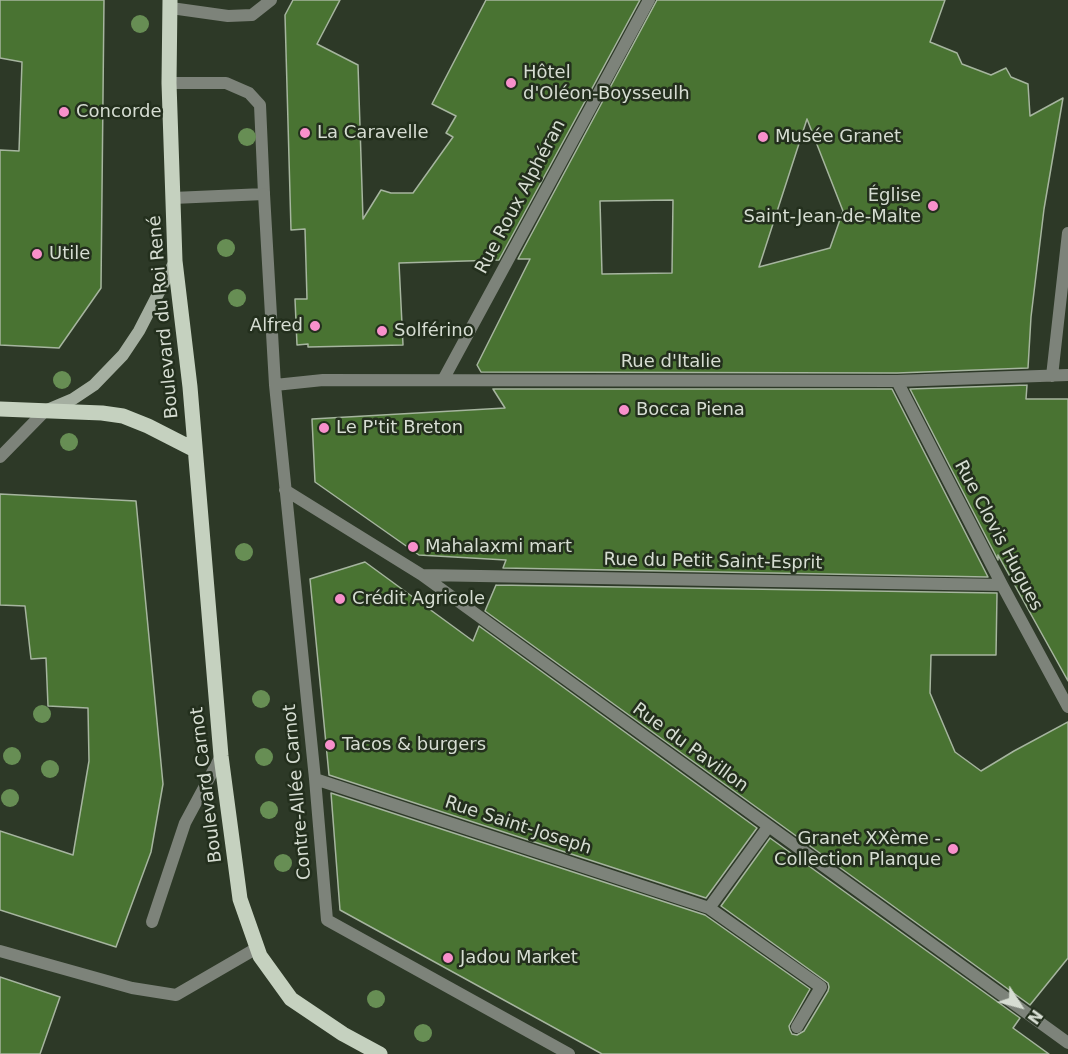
<!DOCTYPE html>
<meta charset="utf-8">
<style>
body{margin:0}
#map{position:relative;width:1068px;height:1054px;overflow:hidden;background:#2d3927;font-family:"DejaVu Sans",sans-serif}
canvas{display:block}
.north{position:absolute;left:990px;top:976px;width:60px;height:60px;-webkit-text-stroke:4px #232f1d;paint-order:stroke;rotate:126deg;font-size:16px;font-weight:700;line-height:24px;text-align:center;color:#d6ddd2}
.north::after{content:'';display:block;margin:auto;width:21px;height:27px;background:#d6ddd2;clip-path:polygon(50% 0,100% 100%,50% 72%,0 100%)}
</style>
<div id="map">
<canvas width="1068" height="1054"></canvas>
<div class="north">N</div>
</div>
<script>
const context = document.querySelector('canvas').getContext('2d');
context.lineJoin = 'round';
function fillPath(path, color) { context.fillStyle = color; context.fill(path, 'evenodd'); }
const shape = rows => new Path2D(rows.map(r => 'M' + r).join(''));
function trace(path, color, width, dash) { context.strokeStyle = color; context.lineWidth = width; context.lineCap = dash ? 'butt' : 'round'; context.setLineDash(dash || []); context.stroke(path); }
function write(font, color, halo, rows, align = 'center') {
  context.font = font + ' "DejaVu Sans",sans-serif'; context.lineWidth = 5; context.setLineDash([]); context.textBaseline = 'middle'; context.strokeStyle = halo; context.fillStyle = color; for (const [text, x, y, turn = 0] of rows) {
    context.save(); context.translate(x, y); context.rotate((+turn || 0) * Math.PI / 180); context.textAlign = isNaN(turn) ? turn : align; if (halo) context.strokeText(text, 0, 0); context.fillText(text, 0, 0); context.restore();
  }
}
const building = shape([
 [0,0,104,0,101,288,59,348,0,345,0,150,19,151,22,62,0,58,0,0],
 [293,0,340,0,317,44,358,65,363,219,381,190,391,193,413,193,453,137,446,133,456,116,432,104,486,0,640,0,499,260,399,263,403,345,308,347,308,344,297,345,295,299,307,299,305,229,291,230,285,15,293,0],
 [657,0,945,0,930,42,957,53,962,64,991,75,1006,68,1011,77,1028,84,1030,116,1063,98,1044,209,1031,317,1028,368,897,373,481,372,477,365,530,259,518,259,657,0],
 [807,119,843,211,830,248,759,267,807,119],
 [673,200,672,273,602,274,600,201,673,200],
 [1027,385,1026,399,1068,399,1068,681,998,555,998,560,910,389,1027,385],
 [493,389,892,389,988,577,503,568,506,560,419,555,315,482,312,419,505,408,493,389],
 [0,494,136,501,163,784,151,852,116,947,0,910,0,831,73,855,89,761,88,708,48,706,46,658,31,659,25,606,0,605,0,494],
 [365,562,473,641,479,626,757,828,706,898,329,775,310,579,365,562],
 [496,585,997,593,996,655,931,655,930,693,955,752,981,771,1014,751,1068,722,1068,958,1030,1005,485,611,496,585],
 [331,793,705,915,810,989,789,1026,790,1030,792,1034,797,1035,804,1031,828,991,829,987,828,983,721,906,770,838,1020,1018,1013,1028,1049,1054,602,1054,340,910,331,793],
 [0,977,60,997,40,1054,0,1054,0,977]
]);
const lane = shape([
 [169,83,226,83,249,93,260,105,264,194,173,198],
 [152,922,185,823,221,756]
]);
const street = shape([
 [171,8,228,16,252,15,271,0],
 [264,194,275,385,315,779,327,920,569,1054],
 [1052,376,1068,233],
 [443,380,649,0],
 [897,381,1002,585,1068,707],
 [275,385,323,380,897,381,1068,375],
 [0,457,45,411],
 [285,490,422,575,1068,1043],
 [422,575,1002,585],
 [315,779,709,908,768,827],
 [709,908,821,987,797,1027],
 [0,951,132,988,176,995,257,948]
]);
const secondary = shape([
 [47,410,73,399,94,385,123,355,139,331,175,261]
]);
const primary = shape([
 [170,0,169,83,175,261,190,387,221,756,240,899,260,956,291,999,343,1034,380,1054],
 [0,409,102,413,123,416,148,426,195,450]
]);
const trees = [
 [140,24],
 [247,137],
 [226,248],
 [237,298],
 [62,380],
 [69,442],
 [244,552],
 [261,699],
 [42,714],
 [12,756],
 [264,757],
 [50,769],
 [10,798],
 [269,810],
 [283,863],
 [376,999],
 [423,1033]
];
const markers = [
 [511,83,6,"#f890cb"],
 [64,112,6,"#f890cb"],
 [305,133,6,"#f890cb"],
 [763,137,6,"#f890cb"],
 [933,206,6,"#f890cb"],
 [37,254,6,"#f890cb"],
 [315,326,6,"#f890cb"],
 [382,331,6,"#f890cb"],
 [624,410,6,"#f890cb"],
 [324,428,6,"#f890cb"],
 [413,547,6,"#f890cb"],
 [340,599,6,"#f890cb"],
 [330,745,6,"#f890cb"],
 [953,849,6,"#f890cb"],
 [448,958,6,"#f890cb"]
];
const poiNames = [
 ["Hôtel",523,73],
 ["d'Oléon-Boysseulh",523,94],
 ["Concorde",76,112],
 ["La Caravelle",317,133],
 ["Musée Granet",775,137],
 ["Église",921,196,"right"],
 ["Saint-Jean-de-Malte",921,217,"right"],
 ["Utile",49,254],
 ["Alfred",303,326,"right"],
 ["Solférino",394,331],
 ["Bocca Piena",636,410],
 ["Le P'tit Breton",336,428],
 ["Mahalaxmi mart",425,547],
 ["Crédit Agricole",352,599],
 ["Tacos & burgers",342,745],
 ["Granet XXème -",941,839,"right"],
 ["Collection Planque",941,860,"right"],
 ["Jadou Market",460,958]
];
const streetNames = [
 ["Rue Roux Alphéran",521,197,-62],
 ["Boulevard du Roi René",164,317,-95],
 ["Rue d'Italie",671,362],
 ["Rue Clovis Hugues",998,536,62],
 ["Rue du Petit Saint-Esprit",713,562,1],
 ["Rue du Pavillon",690,748,36],
 ["Boulevard Carnot",207,785,-97],
 ["Contre-Allée Carnot",298,792,-95],
 ["Rue Saint-Joseph",518,826,18]
];
fillPath(building, '#497332');
trace(building, '#a6b59f', 1.5);
trace(lane, '#7d837a', 12);
trace(street, '#7d837a', 12);
trace(secondary, '#a5afa1', 12);
trace(primary, '#c5d1bf', 15);
context.fillStyle = '#678e54';
for (const [x, y] of trees) { context.beginPath(); context.arc(x, y, 9, 0, 2 * Math.PI); context.fill(); }
for (const [x, y, r, color] of markers) { const dot = new Path2D(); dot.arc(x, y, r, 0, 2 * Math.PI); context.fillStyle = color; context.fill(dot); trace(dot, '#232f1d', 2); }
write('18px', '#d6ddd2', '#232f1d', poiNames, 'left');
write('18px', '#d6ddd2', '#232f1d', streetNames);
</script>
